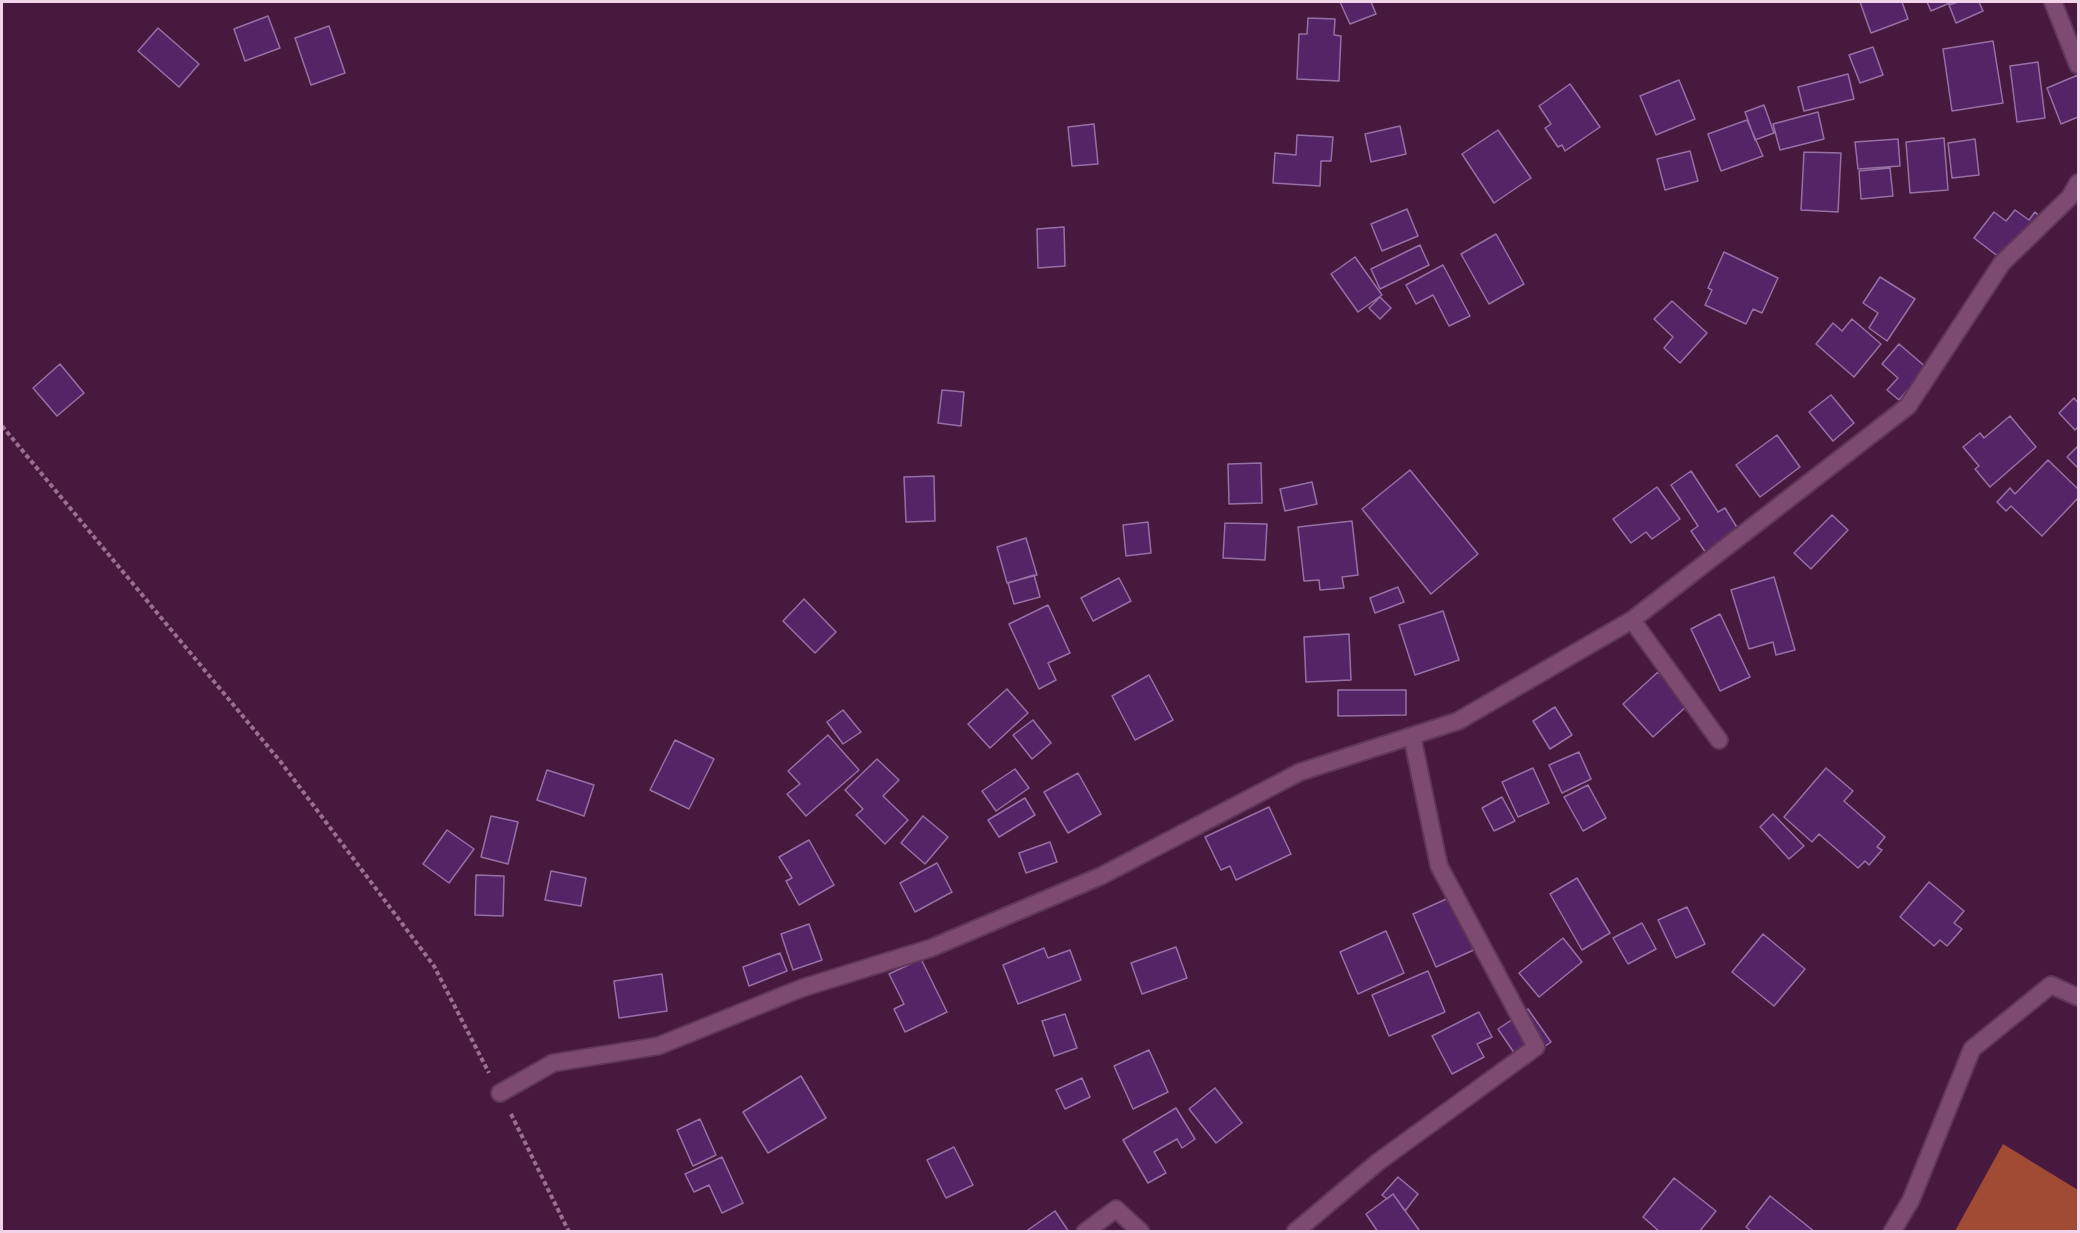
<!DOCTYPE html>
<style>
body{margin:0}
#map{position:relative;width:2080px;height:1233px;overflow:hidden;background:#48193e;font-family:Ubuntu,sans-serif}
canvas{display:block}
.frame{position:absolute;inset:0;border:3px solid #f2d3e9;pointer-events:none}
</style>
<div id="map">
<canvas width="2080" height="1233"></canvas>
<div class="frame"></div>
</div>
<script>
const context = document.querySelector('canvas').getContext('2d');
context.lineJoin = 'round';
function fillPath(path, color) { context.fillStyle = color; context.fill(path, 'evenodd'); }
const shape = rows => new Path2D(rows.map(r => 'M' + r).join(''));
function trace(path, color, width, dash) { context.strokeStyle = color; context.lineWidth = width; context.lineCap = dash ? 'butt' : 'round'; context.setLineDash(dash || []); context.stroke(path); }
const forest = shape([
 [2003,1144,2078,1190,2078,1231,1955,1231]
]);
const building = shape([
 [1340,2,1371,2,1376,14,1350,24,1340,2],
 [1860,2,1902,2,1908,19,1871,33,1860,2],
 [1927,2,1952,2,1931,11,1927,2],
 [1958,2,1979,2,1983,11,1956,23,1949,5,1958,2],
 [268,16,280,48,245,61,234,29,268,16],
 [1308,18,1335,19,1334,35,1341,36,1339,81,1297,79,1299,34,1307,34,1308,18],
 [329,26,345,73,311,85,295,38,329,26],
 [158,28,199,64,179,87,138,51,158,28],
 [1993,41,2003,103,1952,111,1943,49,1993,41],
 [1873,47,1883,75,1860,83,1849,55,1873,47],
 [2038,62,2045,118,2017,122,2010,66,2038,62],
 [1848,74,1854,99,1804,111,1798,87,1848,74],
 [2078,75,2078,117,2061,124,2047,88,2078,75],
 [1679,80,1695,119,1656,135,1640,96,1679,80],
 [1570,84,1600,127,1565,151,1562,145,1558,147,1545,128,1551,124,1539,106,1570,84],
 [1764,105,1774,133,1755,140,1745,112,1764,105],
 [1818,112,1824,139,1780,150,1773,124,1818,112],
 [1747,120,1763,156,1721,171,1708,134,1747,120],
 [1094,124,1098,164,1072,166,1068,127,1094,124],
 [1400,126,1406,154,1371,162,1365,134,1400,126],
 [1498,130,1531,178,1494,203,1462,154,1498,130],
 [1297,135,1333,137,1331,161,1321,161,1320,186,1273,183,1275,153,1296,155,1297,135],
 [1944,138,1948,190,1910,193,1906,142,1944,138],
 [1898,139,1900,166,1858,169,1855,142,1898,139],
 [1975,139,1979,175,1952,178,1948,143,1975,139],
 [1690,151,1698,181,1665,190,1657,159,1690,151],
 [1804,152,1841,153,1838,212,1801,210,1804,152],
 [1890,168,1893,196,1861,199,1859,171,1890,168],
 [1407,209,1418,236,1382,251,1371,224,1407,209],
 [2015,210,2029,220,2035,212,2043,219,2008,264,1974,238,1994,212,2006,221,2015,210],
 [1064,227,1065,266,1038,268,1037,229,1064,227],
 [1496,234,1524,284,1489,304,1461,254,1496,234],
 [1420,245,1429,265,1380,289,1371,269,1420,245],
 [1724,252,1778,278,1762,313,1753,309,1746,324,1705,305,1712,290,1708,288,1724,252],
 [1355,257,1382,295,1358,312,1331,274,1355,257],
 [1443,265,1470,316,1449,326,1433,295,1416,304,1406,285,1443,265],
 [1880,277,1915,299,1887,341,1869,328,1878,313,1863,303,1880,277],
 [1380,297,1391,308,1380,319,1369,308,1380,297],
 [1672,301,1707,333,1680,363,1664,348,1673,337,1654,319,1672,301],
 [1852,319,1881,344,1854,377,1816,344,1833,323,1842,331,1852,319],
 [1899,344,1927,368,1899,400,1887,390,1898,378,1882,364,1899,344],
 [60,364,84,393,57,416,33,388,60,364],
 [942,390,964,392,961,426,938,423,942,390],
 [1831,395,1854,423,1833,441,1809,412,1831,395],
 [2074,398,2078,403,2078,427,2075,430,2059,413,2074,398],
 [2010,416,2036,447,1990,487,1975,469,1979,466,1963,447,1980,433,1984,438,2010,416],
 [1777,435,1800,467,1760,497,1736,465,1777,435],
 [2078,446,2078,468,2067,457,2078,446],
 [2048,460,2078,489,2078,498,2042,536,2011,506,2006,511,1997,502,2010,488,2015,494,2048,460],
 [1261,463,1262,503,1229,504,1228,464,1261,463],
 [1410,470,1478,554,1431,594,1362,509,1410,470],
 [1691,471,1718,512,1725,508,1741,534,1708,556,1691,531,1698,526,1671,485,1691,471],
 [934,476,935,521,906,522,904,477,934,476],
 [1312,482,1317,504,1285,511,1280,489,1312,482],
 [1657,487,1680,519,1652,539,1646,532,1631,543,1613,519,1657,487],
 [1832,515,1848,530,1811,569,1794,553,1832,515],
 [1352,521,1358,575,1342,577,1344,588,1320,590,1319,580,1304,581,1298,527,1352,521],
 [1148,522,1151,553,1126,556,1123,525,1148,522],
 [1225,523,1267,524,1265,560,1223,558,1225,523],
 [1026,538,1037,575,1007,583,997,547,1026,538],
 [1034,575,1040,597,1014,604,1008,583,1034,575],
 [1774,577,1795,650,1776,655,1773,642,1749,649,1731,590,1774,577],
 [1119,578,1131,601,1093,621,1081,598,1119,578],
 [1398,587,1404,602,1375,613,1370,598,1398,587],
 [804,599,836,632,815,653,783,621,804,599],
 [1048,605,1070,653,1048,663,1056,680,1039,689,1009,624,1048,605],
 [1443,611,1459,660,1415,675,1399,625,1443,611],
 [1720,614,1750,677,1720,691,1691,629,1720,614],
 [1349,634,1351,680,1306,682,1304,637,1349,634],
 [1658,672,1688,705,1653,737,1623,704,1658,672],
 [1149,675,1173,720,1135,740,1112,696,1149,675],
 [1007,689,1028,713,990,748,968,724,1007,689],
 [1338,690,1406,690,1406,715,1338,716,1338,690],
 [1555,707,1572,735,1550,749,1533,721,1555,707],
 [843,710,861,732,843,744,827,722,843,710],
 [1033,720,1051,743,1032,759,1013,735,1033,720],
 [828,735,859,770,806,816,787,794,800,784,788,771,828,735],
 [675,740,714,759,689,809,650,790,675,740],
 [1579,752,1591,779,1562,793,1549,765,1579,752],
 [877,759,899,780,883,796,908,820,885,844,856,815,863,809,845,790,877,759],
 [1533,768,1549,803,1518,817,1502,782,1533,768],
 [1826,768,1853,791,1844,801,1885,837,1877,847,1882,850,1869,865,1865,861,1858,868,1819,834,1812,842,1784,817,1826,768],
 [1015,769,1029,788,996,811,982,791,1015,769],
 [547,770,594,785,584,816,537,800,547,770],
 [1078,773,1101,814,1068,833,1044,792,1078,773],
 [1588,785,1606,818,1583,831,1564,797,1588,785],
 [1502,797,1515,821,1494,831,1482,808,1502,797],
 [1025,798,1035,815,999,837,988,820,1025,798],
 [1269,807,1291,854,1236,880,1230,866,1221,870,1205,837,1269,807],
 [1773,814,1804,846,1789,859,1760,827,1773,814],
 [491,816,518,822,508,864,481,857,491,816],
 [923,816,948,837,925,864,901,843,923,816],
 [447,830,474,849,449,883,423,864,447,830],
 [809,840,834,885,799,905,786,881,792,878,779,857,809,840],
 [1050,842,1057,862,1026,873,1019,853,1050,842],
 [937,863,952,892,915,912,900,883,937,863],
 [551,871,586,878,581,906,545,900,551,871],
 [476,875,504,876,503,916,475,915,476,875],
 [1577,878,1610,933,1582,950,1550,894,1577,878],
 [1929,882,1964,911,1954,923,1962,929,1947,946,1940,940,1934,946,1900,917,1929,882],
 [1453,896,1476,949,1436,967,1413,914,1453,896],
 [1687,907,1705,944,1676,958,1658,920,1687,907],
 [1642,923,1656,949,1628,964,1613,938,1642,923],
 [809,924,822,960,793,970,781,934,809,924],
 [1386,931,1404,973,1358,994,1340,952,1386,931],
 [1763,934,1805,969,1774,1006,1732,972,1763,934],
 [1563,938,1582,962,1539,997,1519,973,1563,938],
 [1176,947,1187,978,1142,994,1131,963,1176,947],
 [1044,948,1048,958,1070,950,1081,980,1018,1004,1003,965,1044,948],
 [780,953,787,971,749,986,743,967,780,953],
 [921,959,947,1012,905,1032,894,1009,904,1004,889,974,921,959],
 [1428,971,1445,1012,1389,1036,1372,995,1428,971],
 [662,974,667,1011,619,1018,614,981,662,974],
 [1528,1009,1551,1042,1521,1063,1498,1029,1528,1009],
 [1479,1012,1492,1037,1477,1044,1484,1057,1452,1074,1432,1036,1479,1012],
 [1065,1014,1077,1048,1054,1056,1042,1021,1065,1014],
 [1149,1050,1168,1092,1133,1109,1114,1066,1149,1050],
 [801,1076,826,1118,768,1153,743,1112,801,1076],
 [1082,1078,1090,1097,1065,1109,1056,1090,1082,1078],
 [1215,1088,1242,1123,1216,1143,1189,1109,1215,1088],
 [1176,1108,1195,1139,1182,1148,1177,1139,1154,1152,1166,1173,1148,1183,1123,1140,1176,1108],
 [700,1119,716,1155,693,1166,677,1130,700,1119],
 [954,1147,973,1185,946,1198,927,1160,954,1147],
 [722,1157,743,1203,722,1213,709,1185,694,1192,685,1174,722,1157],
 [1398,1177,1418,1194,1405,1211,1393,1194,1387,1199,1382,1195,1398,1177],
 [1674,1178,1716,1211,1699,1232,1660,1232,1643,1217,1674,1178],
 [1393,1194,1419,1230,1417,1232,1378,1232,1366,1214,1393,1194],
 [1770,1196,1815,1232,1752,1232,1746,1227,1770,1196],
 [1055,1211,1069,1232,1025,1232,1055,1211]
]);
const path = shape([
 [2,426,280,761,434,966,489,1073],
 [511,1114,569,1232]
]);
const minor = shape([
 [2053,2,2078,65],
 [1632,620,1719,740],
 [500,1093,553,1063,658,1046,802,988,931,948,1101,876,1300,772,1458,721,1632,620,1908,406,2002,263,2070,197,2078,183],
 [1085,1232,1116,1209,1141,1232],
 [1295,1232,1378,1162,1536,1047,1439,866,1412,736],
 [1892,1232,1911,1200,1972,1049,2051,985,2078,997]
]);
fillPath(forest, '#a24b34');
fillPath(building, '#552467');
trace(building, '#9670a5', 1.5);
trace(minor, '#5f3758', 20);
trace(path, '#99718f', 4, [4.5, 3]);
trace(minor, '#7d4a71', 16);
</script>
